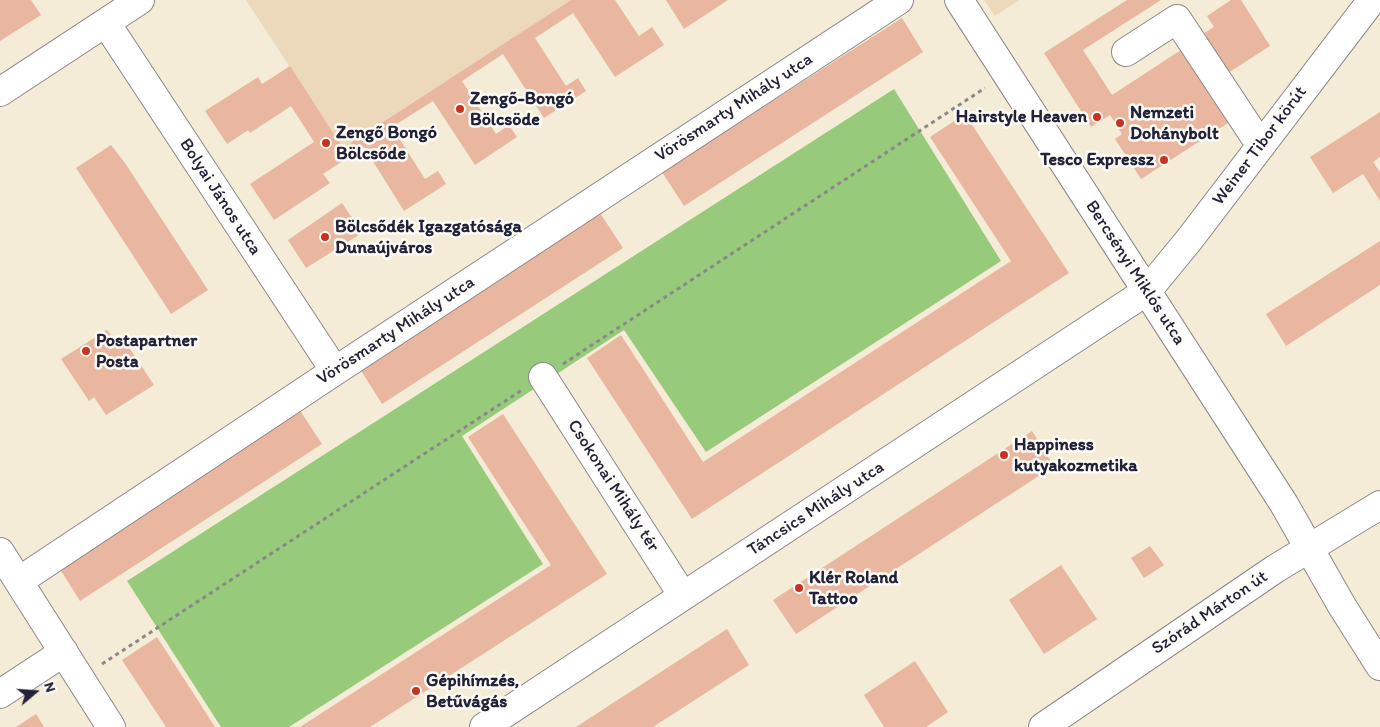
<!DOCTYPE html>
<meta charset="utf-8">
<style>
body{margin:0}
#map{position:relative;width:1380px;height:727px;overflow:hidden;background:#f4ecd7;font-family:Itim,sans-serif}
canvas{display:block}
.north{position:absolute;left:10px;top:667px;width:50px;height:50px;-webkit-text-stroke:4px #fdfcf7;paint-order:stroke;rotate:72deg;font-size:14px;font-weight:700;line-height:20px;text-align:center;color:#22223b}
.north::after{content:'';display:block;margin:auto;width:18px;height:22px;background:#22223b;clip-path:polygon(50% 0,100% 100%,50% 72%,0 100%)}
</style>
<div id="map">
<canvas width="1380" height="727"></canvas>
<div class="north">N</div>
</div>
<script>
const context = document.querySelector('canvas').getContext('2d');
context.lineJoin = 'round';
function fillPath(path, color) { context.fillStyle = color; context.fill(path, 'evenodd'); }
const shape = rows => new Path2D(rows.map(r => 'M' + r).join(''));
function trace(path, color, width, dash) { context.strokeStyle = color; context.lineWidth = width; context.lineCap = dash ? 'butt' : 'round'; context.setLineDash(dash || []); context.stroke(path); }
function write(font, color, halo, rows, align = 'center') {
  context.font = font + ' Itim,sans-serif'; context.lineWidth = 5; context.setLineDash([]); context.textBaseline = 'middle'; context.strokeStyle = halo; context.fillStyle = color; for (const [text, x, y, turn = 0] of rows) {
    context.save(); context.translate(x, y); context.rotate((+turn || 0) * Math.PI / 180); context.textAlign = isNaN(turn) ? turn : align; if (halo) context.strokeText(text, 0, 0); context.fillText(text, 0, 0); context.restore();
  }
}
const built = shape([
 [246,0,571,0,343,148],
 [984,0,1019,0,995,16]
]);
const green = shape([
 [894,89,1001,261,706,452,624,330,462,436,543,564,289,727,221,727,127,581]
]);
const building = shape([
 [0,0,31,0,41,15,0,41],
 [571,0,615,0,639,36,652,27,664,45,615,77,573,13,535,38,566,86,578,78,586,91,544,118,503,54,462,81,496,134,509,125,517,137,475,165,433,101,392,127,425,179,438,171,446,184,404,211,364,147,323,174,330,183,274,220,250,184,314,142,291,106,250,133,248,130,227,144,205,111,258,77,262,84,290,66,343,148],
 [666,0,728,0,684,29],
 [1127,0,1161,0,1083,50,1112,95,1181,50,1228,123,1141,179,1115,139,1122,134,1110,115,1091,127,1044,53],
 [1231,0,1241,0,1270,46,1228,73,1203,34,1214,27,1207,16],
 [902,18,923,52,684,206,662,172],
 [1380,112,1380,157,1373,162,1380,172,1380,201,1363,174,1333,193,1310,157],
 [965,114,1069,273,692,519,587,358,621,335,703,462,1011,261,930,137],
 [111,145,125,163,208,290,171,314,76,168],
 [342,203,362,233,306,268,288,240],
 [600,213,623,248,382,404,360,369],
 [1380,241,1380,285,1286,346,1266,314],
 [107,330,120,347,126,343,154,385,106,415,94,397,89,401,61,359],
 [299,409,322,444,80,601,58,566],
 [503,414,607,574,370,727,300,727,551,565,468,437],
 [1032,431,1054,466,796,634,773,600],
 [1150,546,1164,565,1144,578,1131,558],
 [1061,565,1097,619,1044,654,1009,600],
 [727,629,749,665,653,727,576,727],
 [157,637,215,727,166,727,122,660],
 [915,661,948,712,926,727,884,727,864,695],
 [36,714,44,727,16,727]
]);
const path = shape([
 [563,364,985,88],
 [102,664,522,390]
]);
const minor = shape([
 [959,0,1284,504,1342,606,1380,666],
 [106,23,335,371],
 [1126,52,1177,19,1261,146],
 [0,92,140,0],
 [543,377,683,596],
 [0,552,111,727],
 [19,581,335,371,899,0],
 [0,694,64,652],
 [484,727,1147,291,1189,240,1372,0],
 [1043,727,1275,569,1380,505]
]);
const markers = [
 [460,109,5,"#c8321e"],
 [1097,117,5,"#c8321e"],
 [1120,123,5,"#c8321e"],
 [326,143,5,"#c8321e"],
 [1164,160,5,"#c8321e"],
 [325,237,5,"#c8321e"],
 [86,351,5,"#c8321e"],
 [1004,455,5,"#c8321e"],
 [799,588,5,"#c8321e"],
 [416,691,5,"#c8321e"]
];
const poiNames = [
 ["Zengő-Bongó",470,99],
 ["Bölcsöde",470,120],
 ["Nemzeti",1130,113],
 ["Dohánybolt",1130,134],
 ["Hairstyle Heaven",1087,117,"right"],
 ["Zengő Bongó",336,133],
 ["Bölcsőde",336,154],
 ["Tesco Expressz",1154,160,"right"],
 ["Bölcsődék Igazgatósága",335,227],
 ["Dunaújváros",335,248],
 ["Postapartner",96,341],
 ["Posta",96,362],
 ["Happiness",1014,445],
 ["kutyakozmetika",1014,466],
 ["Klér Roland",809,578],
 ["Tattoo",809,599],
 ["Gépihímzés,",426,681],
 ["Betűvágás",426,702]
];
const streetNames = [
 ["Vörösmarty Mihály utca",734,108,-33],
 ["Weiner Tibor körút",1260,146,-53],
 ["Bolyai János utca",220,197,57],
 ["Bercsényi Miklós utca",1135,273,57],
 ["Vörösmarty Mihály utca",396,331,-33],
 ["Csokonai Mihály tér",613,486,57],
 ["Táncsics Mihály utca",816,509,-33],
 ["Szórád Márton út",1210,613,-34]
];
fillPath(built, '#ecd8ba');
fillPath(green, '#97ca7b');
fillPath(building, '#e9b69f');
trace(minor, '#8b8789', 30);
trace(path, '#8b8789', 3, [4, 4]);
trace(minor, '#fff', 28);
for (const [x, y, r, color] of markers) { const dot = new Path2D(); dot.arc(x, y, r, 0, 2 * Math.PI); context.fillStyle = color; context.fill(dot); trace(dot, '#fdfcf7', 2); }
write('bold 18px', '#22223b', '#fdfcf7', poiNames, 'left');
write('18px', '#22223b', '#fdfcf7', streetNames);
</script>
